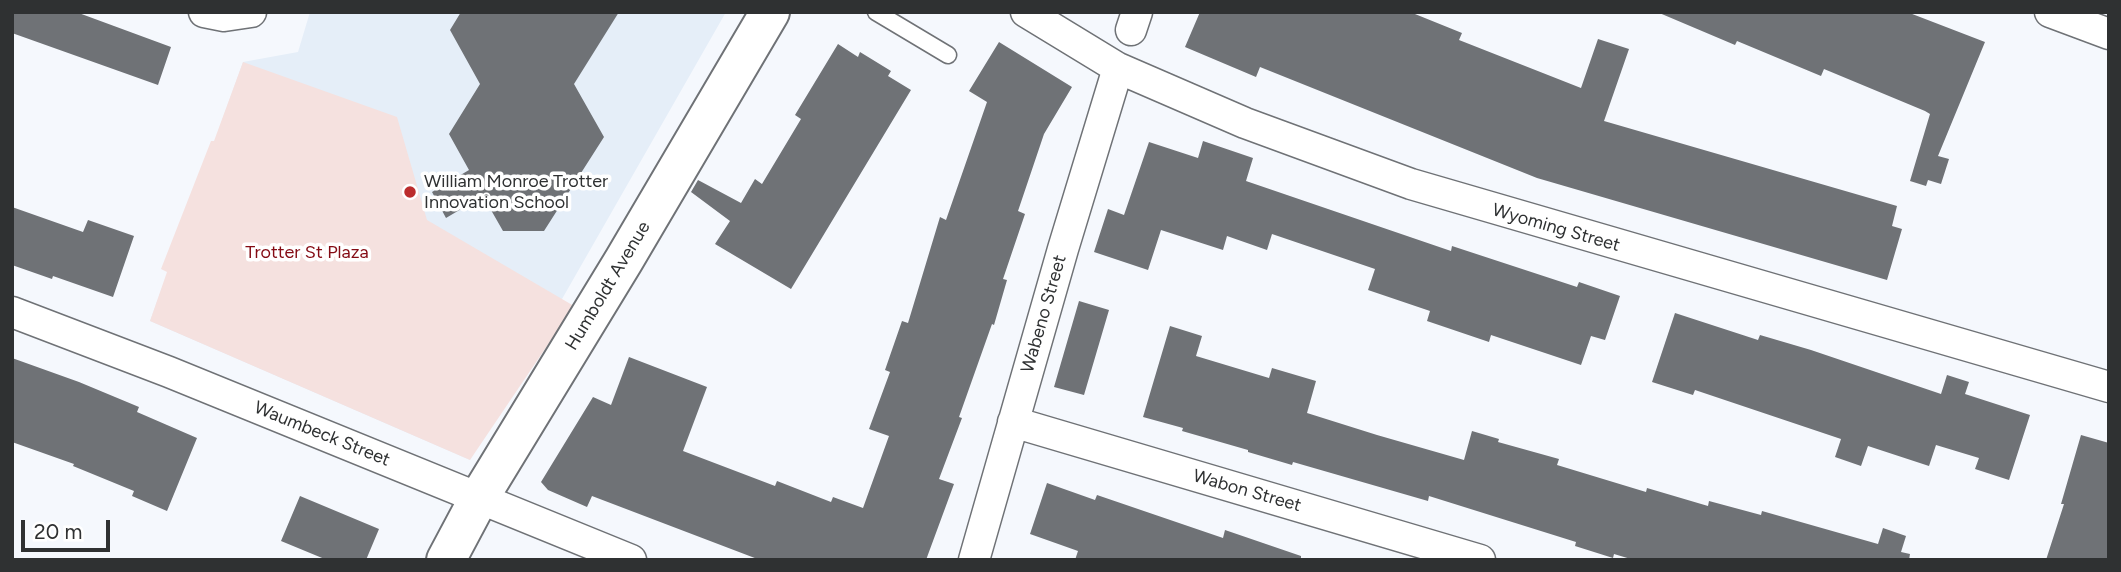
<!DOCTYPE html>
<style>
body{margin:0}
#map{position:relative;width:2121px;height:572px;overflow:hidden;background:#f5f8fd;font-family:Figtree,sans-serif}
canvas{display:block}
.frame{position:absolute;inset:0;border:14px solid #2f3132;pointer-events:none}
.scale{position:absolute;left:21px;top:520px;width:89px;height:32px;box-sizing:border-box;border:4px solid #2f3132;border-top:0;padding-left:9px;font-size:21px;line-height:24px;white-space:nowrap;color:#2f3132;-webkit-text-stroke:5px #fff;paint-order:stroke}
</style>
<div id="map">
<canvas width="2121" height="572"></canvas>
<div class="frame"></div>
<div class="scale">20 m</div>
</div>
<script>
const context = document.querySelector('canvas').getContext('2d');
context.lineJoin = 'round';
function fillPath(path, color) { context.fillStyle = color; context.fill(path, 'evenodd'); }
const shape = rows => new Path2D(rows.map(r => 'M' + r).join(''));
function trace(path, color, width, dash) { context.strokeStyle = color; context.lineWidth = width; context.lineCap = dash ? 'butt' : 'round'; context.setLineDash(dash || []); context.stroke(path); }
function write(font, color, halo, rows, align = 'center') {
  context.font = font + ' Figtree,sans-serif'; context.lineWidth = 7; context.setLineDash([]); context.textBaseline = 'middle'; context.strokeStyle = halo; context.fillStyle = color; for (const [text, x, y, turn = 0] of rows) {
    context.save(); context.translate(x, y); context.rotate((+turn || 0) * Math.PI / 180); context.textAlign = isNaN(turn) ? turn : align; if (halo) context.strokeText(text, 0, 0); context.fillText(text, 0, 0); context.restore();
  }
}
const built = shape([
 [310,12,726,12,470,460,150,321,243,62,298,52]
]);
const green = shape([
 [243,62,397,117,427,220,574,306,470,460,150,321,167,272,161,269,211,141,214,141]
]);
const building = shape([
 [12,12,76,12,171,47,158,85,12,33],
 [461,12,619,12,574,84,604,137,544,231,503,231,483,196,446,218,432,192,469,170,449,134,480,84,450,30],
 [1200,12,1410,12,1462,33,1459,40,1581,88,1598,39,1629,49,1604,121,1897,206,1892,226,1902,229,1887,280,1537,178,1260,67,1256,77,1185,47],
 [1657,12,1907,12,1985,42,1938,156,1949,159,1941,184,1928,180,1926,186,1910,181,1930,114,1925,111,1824,69,1821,76,1737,41,1735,45],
 [999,42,1072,87,1044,134,1018,211,1025,214,1003,279,1007,280,994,325,992,324,959,417,962,418,939,479,954,484,926,560,760,560,592,496,587,507,548,490,541,482,593,397,611,405,629,357,707,387,683,451,775,486,777,481,831,502,833,497,863,508,889,436,869,429,890,372,885,370,902,321,908,323,940,217,946,220,987,102,969,91],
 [838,44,858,57,860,52,891,71,888,76,911,90,791,289,715,244,730,221,691,192,698,180,741,203,755,179,762,184,801,119,795,115],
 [1203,141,1253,158,1246,181,1451,251,1452,246,1577,287,1579,282,1620,296,1605,340,1591,336,1581,365,1491,335,1489,342,1427,321,1430,311,1368,290,1375,269,1272,234,1267,250,1227,236,1223,250,1161,230,1148,270,1094,252,1108,209,1124,215,1149,142,1198,158],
 [12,207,83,232,88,220,134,236,113,297,53,276,52,279,12,265],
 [1079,301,1109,310,1084,395,1054,387],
 [1675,313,1758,340,1760,335,1811,350,1941,394,1947,375,1969,382,1965,394,2030,415,2009,480,1975,469,1979,458,1936,445,1929,466,1868,446,1861,466,1835,457,1841,439,1695,390,1693,395,1652,382],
 [1170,326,1202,336,1196,356,1269,378,1272,368,1316,381,1307,413,1377,435,1464,460,1472,431,1499,439,1498,442,1559,459,1557,465,1646,492,1647,488,1708,506,1709,501,1761,515,1762,511,1878,544,1883,528,1906,536,1901,552,1910,554,1909,560,1634,560,1614,554,1613,558,1575,546,1576,542,1429,496,1428,501,1293,462,1292,465,1248,452,1248,450,1182,431,1183,428,1143,417],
 [12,358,79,382,139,407,137,412,197,438,167,511,132,496,134,491,73,466,74,464,12,442],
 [2081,435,2109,443,2109,560,2046,560,2064,504,2061,504],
 [1047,483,1095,500,1097,495,1223,538,1225,530,1301,556,1301,560,1075,560,1078,551,1030,534],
 [300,496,379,529,366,560,327,560,281,541]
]);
const service = shape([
 [876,12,948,55]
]);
const minor = shape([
 [204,12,224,16,251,12],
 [1026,12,1118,68,1245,123,1411,184,2109,387],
 [2050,12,2109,34],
 [1131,30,1137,12],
 [12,312,169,372,631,560],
 [1013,422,1480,560],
 [974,560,1063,249,1118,68]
]);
const tertiary = shape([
 [446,560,479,498,624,260,770,12]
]);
const markers = [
 [410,192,7,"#bb2c2d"]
];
const poiNames = [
 ["William Monroe Trotter",424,182],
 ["Innovation School",424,203]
];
const streetNames = [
 ["Wyoming Street",1556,228,16],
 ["Humboldt Avenue",608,286,-59],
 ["Wabeno Street",1044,314,-74],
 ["Waumbeck Street",322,434,22],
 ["Wabon Street",1247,491,16]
];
const parkNames = [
 ["Trotter St Plaza",307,253]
];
fillPath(built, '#e5eef8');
fillPath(green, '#f5e1df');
fillPath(building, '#6f7276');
trace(service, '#6f7276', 19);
trace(minor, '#6f7276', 33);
trace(tertiary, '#6f7276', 42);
trace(service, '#fff', 16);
trace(minor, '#fff', 30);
trace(tertiary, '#fff', 38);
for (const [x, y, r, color] of markers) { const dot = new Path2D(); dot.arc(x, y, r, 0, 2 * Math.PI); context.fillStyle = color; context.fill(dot); trace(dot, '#fff', 2.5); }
write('18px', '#2f3132', '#fff', poiNames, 'left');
write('18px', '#2f3132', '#fff', streetNames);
write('18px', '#840b14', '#fff', parkNames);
</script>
